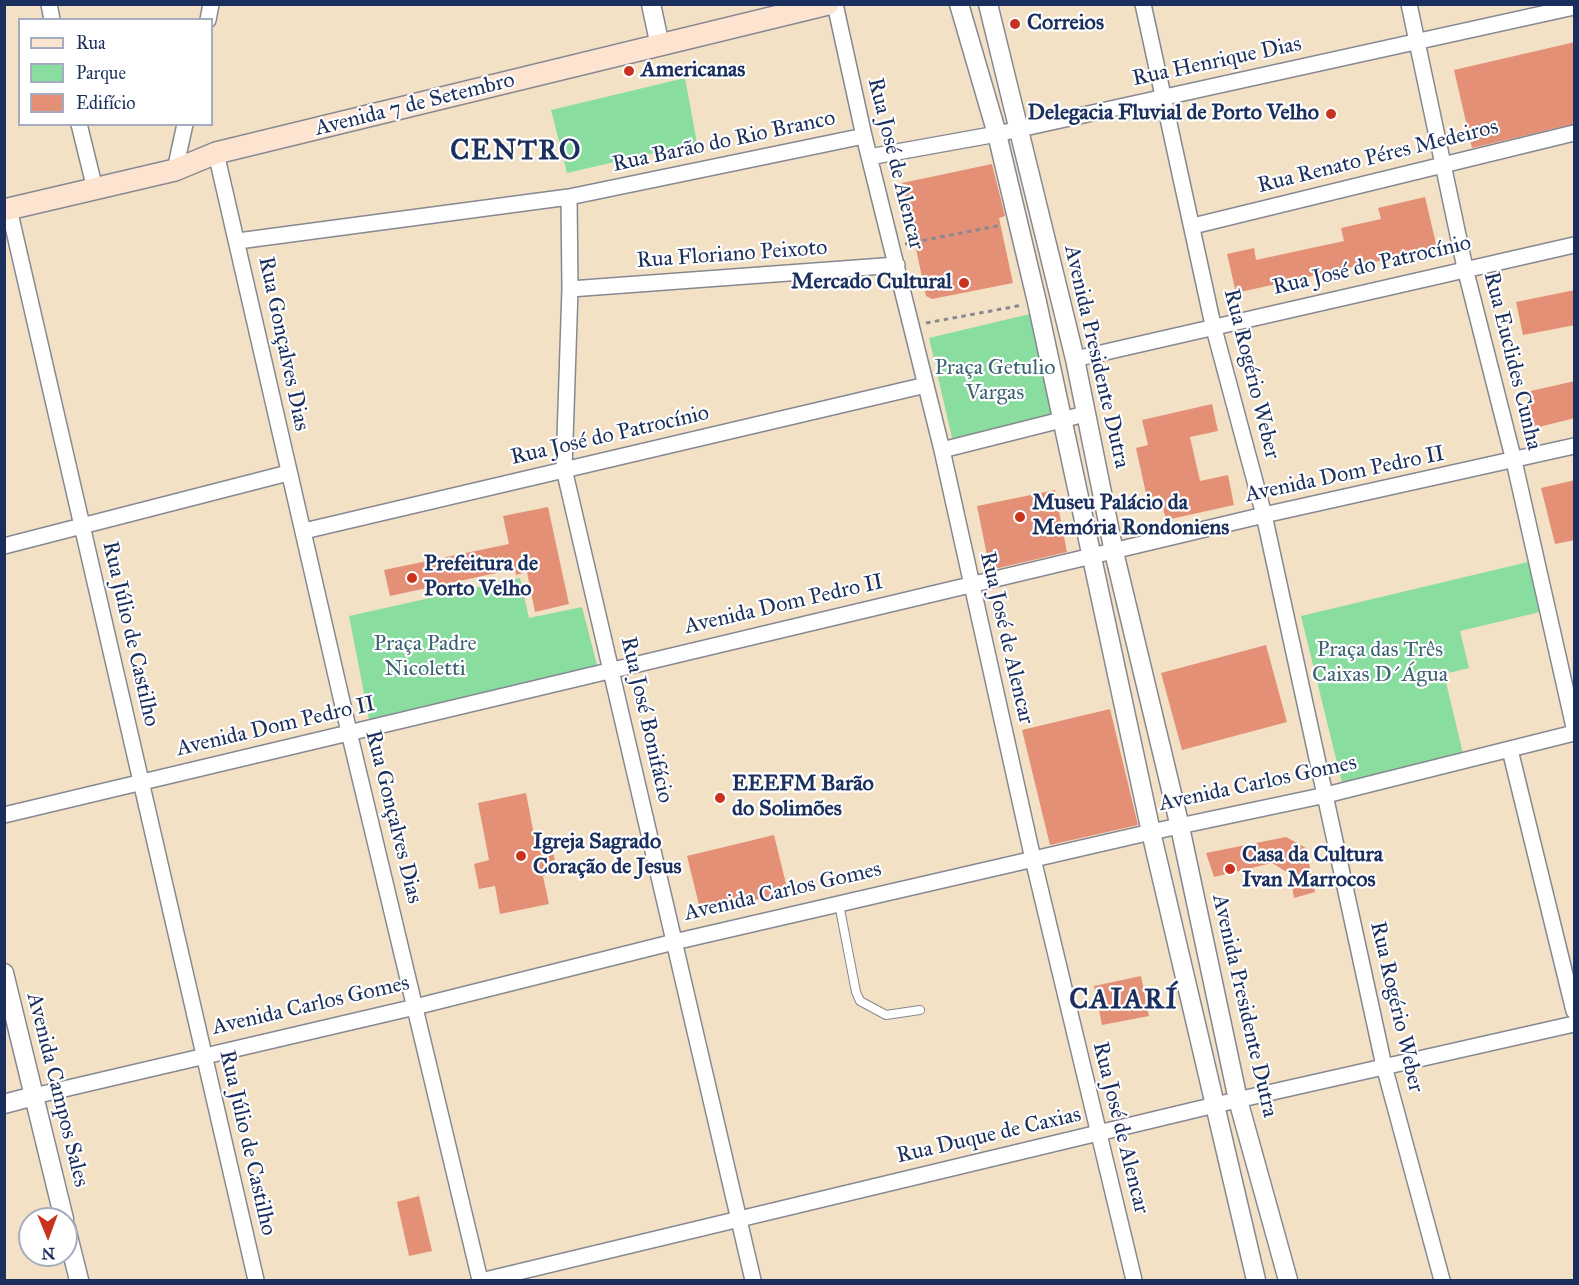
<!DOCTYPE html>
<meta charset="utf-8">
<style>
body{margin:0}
#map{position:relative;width:1579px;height:1285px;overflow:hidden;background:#f3e1c5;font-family:"IM FELL Great Primer",serif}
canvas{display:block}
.frame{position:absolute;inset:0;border:6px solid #1b2f5e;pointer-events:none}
.legend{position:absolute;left:18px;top:18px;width:195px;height:108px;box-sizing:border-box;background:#fff;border:2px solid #a4acbf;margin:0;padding:8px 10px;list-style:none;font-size:18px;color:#1b2f5e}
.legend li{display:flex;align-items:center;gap:12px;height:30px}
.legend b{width:30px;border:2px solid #a4acbf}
.north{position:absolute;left:18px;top:1207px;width:60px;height:60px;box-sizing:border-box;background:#fff;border:2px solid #a4acbf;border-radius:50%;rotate:179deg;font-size:16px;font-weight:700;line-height:24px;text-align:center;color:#1b2f5e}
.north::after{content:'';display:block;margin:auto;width:21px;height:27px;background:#c8321e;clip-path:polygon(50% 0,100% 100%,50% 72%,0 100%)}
</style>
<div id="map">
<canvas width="1579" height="1285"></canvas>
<div class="frame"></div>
<ul class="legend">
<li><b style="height:8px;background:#fde4d0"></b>Rua</li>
<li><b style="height:16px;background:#89dd9f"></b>Parque</li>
<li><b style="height:16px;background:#e49077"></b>Edifício</li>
</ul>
<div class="north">N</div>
</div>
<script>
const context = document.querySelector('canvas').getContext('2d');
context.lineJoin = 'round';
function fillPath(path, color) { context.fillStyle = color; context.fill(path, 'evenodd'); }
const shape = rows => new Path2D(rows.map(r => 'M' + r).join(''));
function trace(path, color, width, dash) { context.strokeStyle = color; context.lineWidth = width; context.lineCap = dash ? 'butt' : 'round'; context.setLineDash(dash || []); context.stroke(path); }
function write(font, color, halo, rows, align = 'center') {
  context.font = font + ' "IM FELL Great Primer",serif'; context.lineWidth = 4.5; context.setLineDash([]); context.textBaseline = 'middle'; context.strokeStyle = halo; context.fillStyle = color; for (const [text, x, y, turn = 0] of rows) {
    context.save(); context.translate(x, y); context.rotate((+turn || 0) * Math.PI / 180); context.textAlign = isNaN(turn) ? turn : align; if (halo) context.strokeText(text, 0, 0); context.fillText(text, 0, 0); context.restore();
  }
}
const green = shape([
 [685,78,697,143,567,173,551,110],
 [1034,313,1060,427,955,451,929,338],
 [1528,562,1540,612,1460,631,1469,668,1444,674,1464,758,1343,787,1301,616],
 [520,578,529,618,582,607,598,669,378,727,369,719,349,616]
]);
const building = shape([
 [1575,42,1575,124,1472,148,1454,70],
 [992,164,1005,216,999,218,1013,283,932,299,926,296,902,183],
 [1425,197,1437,248,1236,293,1227,254,1254,248,1256,260,1344,241,1341,228,1381,219,1378,208],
 [1575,290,1575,325,1523,335,1516,302],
 [1575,381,1575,418,1535,428,1526,392],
 [1212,404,1218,431,1190,437,1200,481,1228,475,1234,505,1166,520,1160,495,1147,498,1136,448,1148,445,1142,420],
 [1575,480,1575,540,1555,544,1541,488],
 [1055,490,1067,552,990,570,977,506],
 [548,507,569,604,535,612,527,572,516,575,515,569,390,596,384,570,509,544,503,516],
 [1266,645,1287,722,1182,750,1161,673],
 [1110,709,1138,825,1050,845,1022,730],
 [526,793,537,851,552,848,558,873,543,876,549,904,500,914,495,886,479,889,474,864,489,860,478,803],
 [774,835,788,892,701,913,687,856],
 [1286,837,1306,848,1315,892,1294,898,1290,874,1272,863,1214,877,1206,853],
 [1141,976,1149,1016,1102,1025,1094,986],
 [419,1196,432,1251,409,1256,397,1202]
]);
const path = shape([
 [905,244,1002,225],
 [926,323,1023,305]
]);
const service = shape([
 [839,904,856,992,860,1001,886,1015,920,1010]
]);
const minor = shape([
 [49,4,52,20],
 [835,4,864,136,942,450,1033,859,1134,1280],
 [1143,4,1213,325,1264,515,1384,1066,1442,1280],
 [1409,4,1465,268,1514,461,1574,727],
 [208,20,211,4],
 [79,124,95,189],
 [216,153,349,732,480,1280],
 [869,157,997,134,1574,7],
 [175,170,185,124],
 [569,197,570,289,564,469,753,1280],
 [9,209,256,1280],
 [1193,226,1574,133],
 [238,241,569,197,864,136],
 [570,289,897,265],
 [1075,359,1574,245],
 [942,450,1085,414],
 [304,531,926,385],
 [4,546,288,473],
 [1510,750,1574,1011],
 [4,815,1264,515,1574,446],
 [34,1096,415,1007,674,942,1151,832,1326,795,1574,733],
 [485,1280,1215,1105,1574,1024]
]);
const tertiary = shape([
 [651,4,660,46],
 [959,4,997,134,1037,302,1151,832,1256,1280],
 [988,4,1075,359,1114,552,1180,827,1238,1100,1288,1280],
 [4,973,64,1219],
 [4,1104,34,1096],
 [66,1228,79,1280]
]);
const secondary = shape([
 [4,210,175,170,216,153,828,4]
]);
const markers = [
 [1015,24,6,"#c8321e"],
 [629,71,6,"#c8321e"],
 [1331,114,6,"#c8321e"],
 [964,283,6,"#c8321e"],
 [1020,517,6,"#c8321e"],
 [412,578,6,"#c8321e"],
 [720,798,6,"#c8321e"],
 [521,856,6,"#c8321e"],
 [1230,869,6,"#c8321e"]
];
const poiNames = [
 ["Correios",1027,24],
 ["Americanas",641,71],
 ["Delegacia Fluvial de Porto Velho",1319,114,"right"],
 ["Mercado Cultural",952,283,"right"],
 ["Museu Palácio da",1032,504],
 ["Memória Rondoniens",1032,529],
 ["Prefeitura de",424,565],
 ["Porto Velho",424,590],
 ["EEEFM Barão",732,785],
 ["do Solimões",732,810],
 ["Igreja Sagrado",533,843],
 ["Coração de Jesus",533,868],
 ["Casa da Cultura",1242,856],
 ["Ivan Marrocos",1242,881]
];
const streetNames = [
 ["Rua Henrique Dias",1217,62,-12],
 ["Avenida 7 de Setembro",415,105,-14],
 ["Rua Barão do Rio Branco",724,142,-12],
 ["Rua Renato Péres Medeiros",1378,157,-14],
 ["Rua José de Alencar",895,164,76],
 ["Rua Floriano Peixoto",732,255,-4],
 ["Rua José do Patrocínio",1372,266,-13],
 ["Rua Gonçalves Dias",283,344,78],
 ["Avenida Presidente Dutra",1096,357,77],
 ["Rua Euclides Cunha",1512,361,76],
 ["Rua Rogério Weber",1251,374,76],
 ["Rua José do Patrocínio",610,436,-13],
 ["Avenida Dom Pedro II",1345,475,-12],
 ["Avenida Dom Pedro II",784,605,-13],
 ["Rua Júlio de Castilho",130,634,77],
 ["Rua José de Alencar",1006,638,77],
 ["Rua José Bonifácio",646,720,77],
 ["Avenida Dom Pedro II",276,727,-13],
 ["Avenida Carlos Gomes",1258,784,-12],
 ["Rua Gonçalves Dias",393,817,76],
 ["Avenida Carlos Gomes",783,892,-13],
 ["Avenida Carlos Gomes",311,1006,-13],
 ["Avenida Presidente Dutra",1244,1006,77],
 ["Rua Rogério Weber",1396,1007,77],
 ["Avenida Campos Sales",57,1090,76],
 ["Rua José de Alencar",1120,1128,76],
 ["Rua Duque de Caxias",989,1136,-13],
 ["Rua Júlio de Castilho",247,1143,77]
];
const parkNames = [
 ["Praça Getulio",995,369],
 ["Vargas",995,394],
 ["Praça Padre",425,645],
 ["Nicoletti",425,670],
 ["Praça das Três",1380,651],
 ["Caixas D´Água",1380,676]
];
const districtNames = [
 ["CENTRO",516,152],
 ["CAIARÍ",1124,1001]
];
fillPath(green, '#89dd9f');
fillPath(building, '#e49077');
trace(service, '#878892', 10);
trace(minor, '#878892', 18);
trace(tertiary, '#878892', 21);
trace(secondary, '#878892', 24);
trace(path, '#878892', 3, [4.5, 4.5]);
trace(service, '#fff', 8);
trace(minor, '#fff', 15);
trace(tertiary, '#fff', 18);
trace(secondary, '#fde4d0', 21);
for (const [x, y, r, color] of markers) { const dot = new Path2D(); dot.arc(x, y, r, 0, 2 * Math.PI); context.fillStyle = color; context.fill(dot); trace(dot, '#fff', 2); }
write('bold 22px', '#1b2f5e', '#fff', poiNames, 'left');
write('22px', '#1b2f5e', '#fff', streetNames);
write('22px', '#3c6372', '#fff', parkNames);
context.letterSpacing = '1.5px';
write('bold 28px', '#1b2f5e', '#fff', districtNames);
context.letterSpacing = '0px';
</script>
